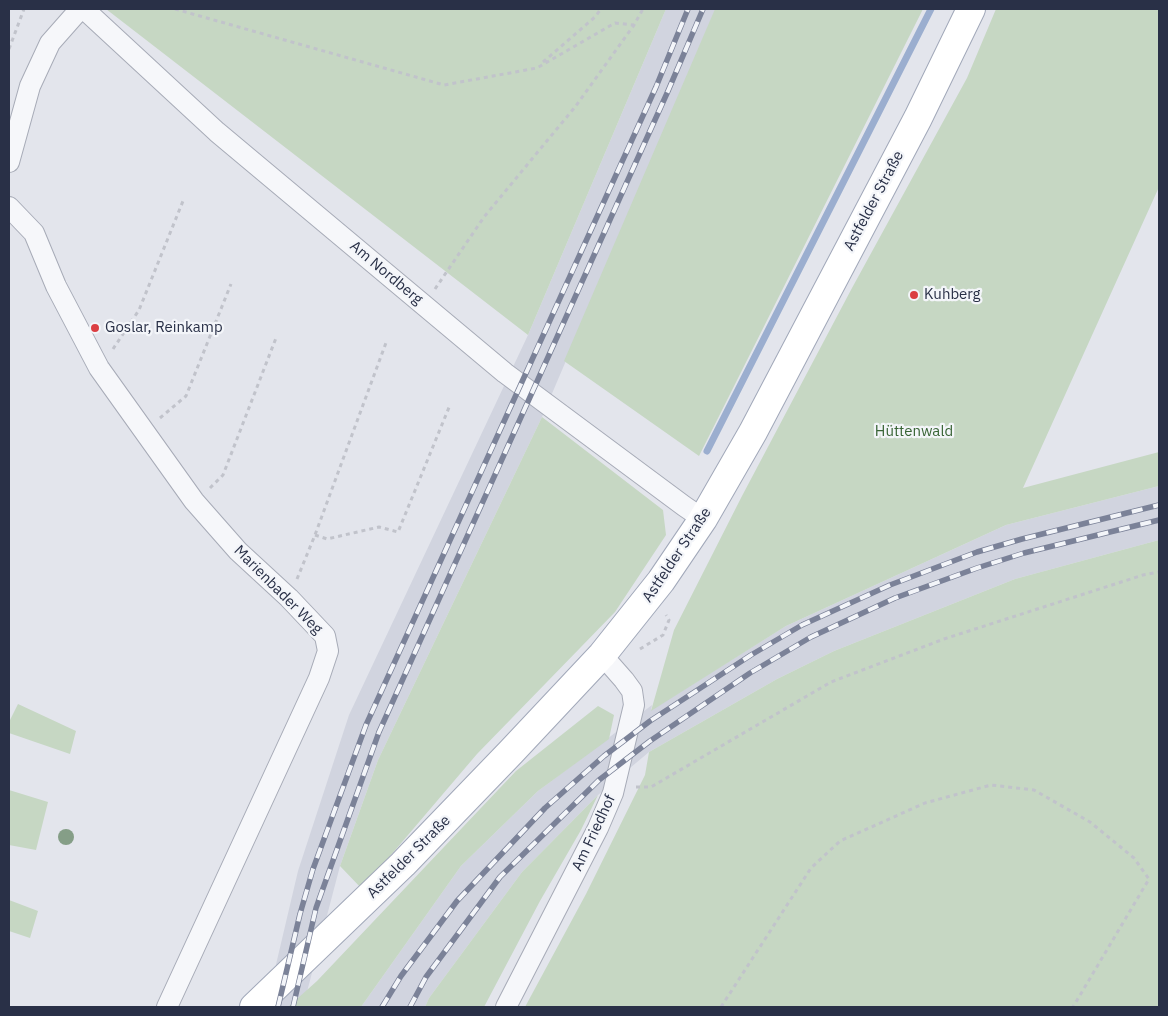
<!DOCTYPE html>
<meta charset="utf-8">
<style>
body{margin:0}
#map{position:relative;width:1168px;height:1016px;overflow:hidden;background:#e3e5ec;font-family:"IBM Plex Sans",sans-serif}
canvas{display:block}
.frame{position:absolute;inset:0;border:10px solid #293047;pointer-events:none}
</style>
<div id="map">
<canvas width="1168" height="1016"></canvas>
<div class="frame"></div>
</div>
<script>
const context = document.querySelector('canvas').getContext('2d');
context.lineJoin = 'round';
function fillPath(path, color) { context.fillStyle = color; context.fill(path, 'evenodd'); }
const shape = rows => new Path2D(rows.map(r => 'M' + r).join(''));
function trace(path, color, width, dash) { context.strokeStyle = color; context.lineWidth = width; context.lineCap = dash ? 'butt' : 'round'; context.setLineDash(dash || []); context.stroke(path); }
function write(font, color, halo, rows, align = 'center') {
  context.font = font + ' "IBM Plex Sans",sans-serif'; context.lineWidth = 4.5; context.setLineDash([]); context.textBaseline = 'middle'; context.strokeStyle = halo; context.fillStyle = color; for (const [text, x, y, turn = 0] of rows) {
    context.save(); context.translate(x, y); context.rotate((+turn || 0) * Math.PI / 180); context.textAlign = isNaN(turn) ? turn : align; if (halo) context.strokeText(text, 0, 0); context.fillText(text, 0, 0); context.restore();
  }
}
const built = shape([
 [666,9,716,9,542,417,378,760,340,866,303,1007,266,1007,298,871,349,715,528,335],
 [1159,486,1159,540,1015,579,834,651,777,679,649,752,598,795,522,872,429,998,425,1007,361,1007,461,866,538,791,652,705,651,710,786,626,1006,525]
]);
const green = shape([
 [106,9,666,9,528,335],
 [715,9,923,9,699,456,564,361],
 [996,9,1159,9,1159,187,1023,488,1159,452,1159,486,1006,525,786,626,651,711,674,630,742,496,852,288,967,78],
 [542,417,663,510,666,535,615,612,477,754,362,889,340,866,378,760],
 [1159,540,1159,1007,525,1007,586,894,645,775,649,752,777,679,834,651,1015,579],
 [18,704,76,731,70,754,9,733,9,722],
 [598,706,614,715,609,739,538,791,461,866,361,1007,288,1007,317,981,516,771],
 [9,790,48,802,36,850,9,845],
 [598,795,581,830,540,901,484,1007,425,1007,429,998,522,872],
 [9,900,38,911,30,938,9,931]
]);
const stream = shape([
 [707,451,931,9]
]);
const path = shape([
 [175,9,444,85,537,68,615,23,634,25],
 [9,49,24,9],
 [543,62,595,17,601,9],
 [435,289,484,217,575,107,634,25,643,9],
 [113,349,139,310,183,201],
 [160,418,186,396,231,284],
 [210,488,223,475,276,338],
 [315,535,327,539,379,527,398,532,450,405],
 [297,579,315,535,387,340],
 [640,649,663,635,669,620,666,615],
 [636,787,651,787,831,682,944,639,1143,575,1159,572],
 [721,1007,811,868,840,841,925,803,991,785,1034,790,1090,822,1134,858,1149,879,1073,1007]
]);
const minor = shape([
 [84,9,217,132,505,373,684,506,703,519],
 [9,162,30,86,50,43,80,9],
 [9,207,34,233,56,286,99,368,194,501,238,551,289,598,325,636,328,651,319,678,167,1007],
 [506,1007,598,828,613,793,634,705,632,691,624,680,602,655]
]);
const primary = shape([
 [254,1007,403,864,511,752,602,655,661,581,703,519,753,432,918,118,971,9]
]);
const rail = shape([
 [278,1007,300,914,313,869,366,725,656,87,688,9],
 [293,1007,316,908,379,732,668,91,703,9],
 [382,1007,401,976,457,901,545,808,604,756,650,721,751,655,802,625,890,585,977,552,1022,539,1159,505],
 [410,1007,426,977,500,877,599,780,650,741,750,673,811,637,895,598,977,568,1024,553,1159,520]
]);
const trees = [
 [66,837]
];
const markers = [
 [914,295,5,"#db3e42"],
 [95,328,5,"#db3e42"]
];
const streetNames = [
 ["Astfelder Straße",874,201,-62],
 ["Am Nordberg",386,273,40],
 ["Astfelder Straße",677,555,-56],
 ["Marienbader Weg",278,590,45],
 ["Am Friedhof",594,833,-65],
 ["Astfelder Straße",409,857,-45]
];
const poiNames = [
 ["Kuhberg",924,295],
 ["Goslar, Reinkamp",105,328]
];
const parkNames = [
 ["Hüttenwald",914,432]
];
fillPath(built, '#d1d4df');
fillPath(green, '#c6d7c3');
trace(stream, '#9baecf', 7);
trace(minor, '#a7abb7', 22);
trace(primary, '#a1a8b9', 30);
trace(path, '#c1c3cb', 3, [4, 4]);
trace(minor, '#f6f7fa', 20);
trace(primary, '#fff', 28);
trace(rail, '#7b8298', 5.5);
trace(rail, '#f3f5f9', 4, [11]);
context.fillStyle = '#859e87';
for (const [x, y] of trees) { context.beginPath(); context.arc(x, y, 8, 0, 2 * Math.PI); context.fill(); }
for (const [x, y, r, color] of markers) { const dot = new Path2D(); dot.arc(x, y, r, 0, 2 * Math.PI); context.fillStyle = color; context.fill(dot); trace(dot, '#f3f5f9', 2); }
write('15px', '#293047', '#f3f5f9', streetNames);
write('15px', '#293047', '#f3f5f9', poiNames, 'left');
write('15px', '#386435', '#f3f5f9', parkNames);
</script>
